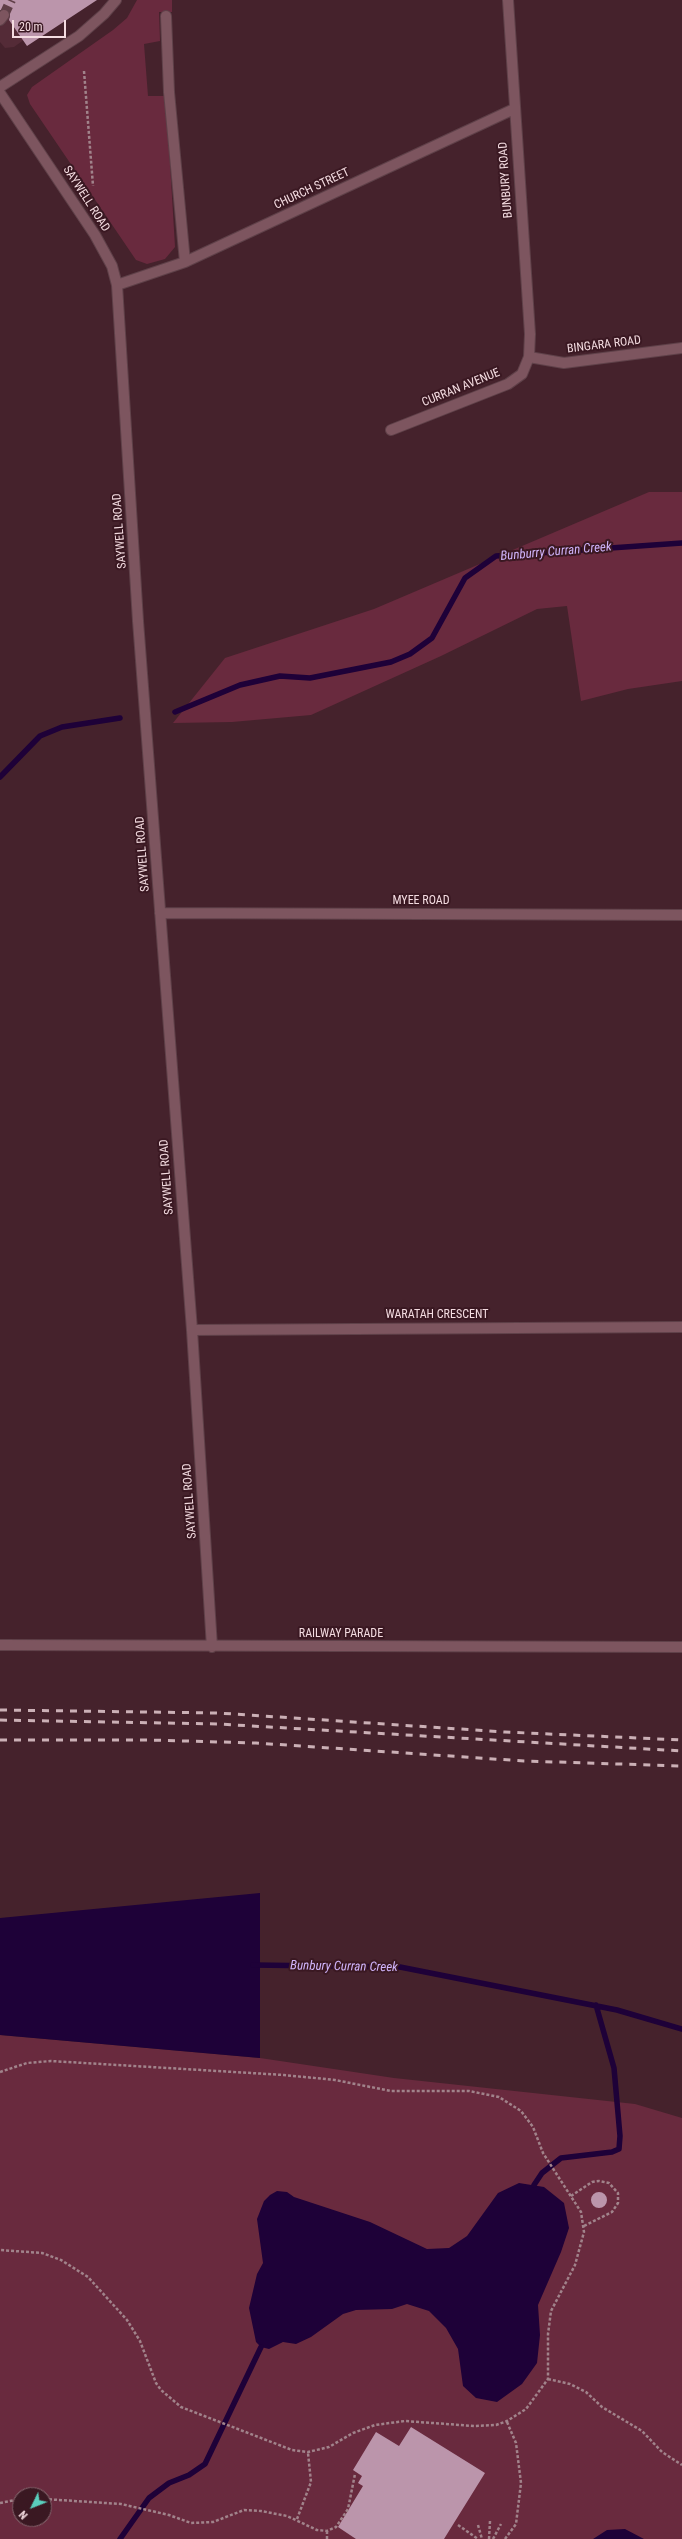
<!DOCTYPE html>
<style>
body{margin:0}
#map{position:relative;width:682px;height:2539px;overflow:hidden;background:#45222c;font-family:"Roboto Condensed",sans-serif}
canvas{display:block}
.north{position:absolute;left:12px;top:2487px;width:40px;height:40px;box-sizing:border-box;background:#3a1822;border:1px solid #84666e;border-radius:50%;rotate:227deg;font-size:11px;font-weight:700;line-height:16px;text-align:center;color:#f4dce1}
.north::after{content:'';display:block;margin:auto;width:14px;height:18px;background:#5acebd;clip-path:polygon(50% 0,100% 100%,50% 72%,0 100%)}
.scale{position:absolute;left:12px;top:20px;width:54px;height:18px;box-sizing:border-box;border:2px solid #f4dce1;border-top:0;padding-left:5px;font-size:12px;line-height:14px;white-space:nowrap;color:#f4dce1;-webkit-text-stroke:3px #3a1822;paint-order:stroke}
</style>
<div id="map">
<canvas width="682" height="2539"></canvas>
<div class="north">N</div>
<div class="scale">20 m</div>
</div>
<script>
const context = document.querySelector('canvas').getContext('2d');
context.lineJoin = 'round';
function fillPath(path, color) { context.fillStyle = color; context.fill(path, 'evenodd'); }
const shape = rows => new Path2D(rows.map(r => 'M' + r).join(''));
function trace(path, color, width, dash) { context.strokeStyle = color; context.lineWidth = width; context.lineCap = dash ? 'butt' : 'round'; context.setLineDash(dash || []); context.stroke(path); }
function write(font, color, halo, rows, align = 'center') {
  context.font = font + ' "Roboto Condensed",sans-serif'; context.lineWidth = 4; context.setLineDash([]); context.textBaseline = 'middle'; context.strokeStyle = halo; context.fillStyle = color; for (const [text, x, y, turn = 0] of rows) {
    context.save(); context.translate(x, y); context.rotate((+turn || 0) * Math.PI / 180); context.textAlign = isNaN(turn) ? turn : align; if (halo) context.strokeText(text, 0, 0); context.fillText(text, 0, 0); context.restore();
  }
}
const built = shape([
 [0,0,79,0,14,47,5,48,0,42]
]);
const green = shape([
 [137,0,172,0,172,12,159,12,160,41,144,44,148,96,166,96,175,247,165,259,147,264,136,260,30,104,27,95,32,87,113,30,127,18],
 [649,492,682,492,682,681,628,689,581,701,567,606,537,609,441,656,311,715,232,722,173,723,225,658,374,609],
 [0,2035,260,2058,394,2078,635,2104,682,2118,682,2539,0,2539],
 [20,2495,44,2495,44,2519,20,2519]
]);
const water = shape([
 [260,1893,260,2058,0,2035,0,1918],
 [519,2183,544,2187,564,2203,569,2228,561,2252,538,2305,540,2335,537,2363,522,2384,497,2402,476,2398,463,2386,458,2349,446,2328,429,2311,407,2304,392,2309,356,2310,343,2314,311,2337,296,2344,283,2342,269,2349,261,2347,256,2342,249,2308,257,2274,263,2263,257,2219,264,2201,270,2195,277,2191,287,2192,294,2197,370,2222,427,2249,449,2248,467,2236,498,2193],
 [625,2529,644,2539,593,2539,607,2530]
]);
const stream = shape([
 [175,712,240,685,280,676,310,678,391,662,410,654,432,638,465,578,496,556,682,543],
 [0,777,40,736,62,727,120,718],
 [253,1965,400,1967,617,2010,682,2029],
 [534,2185,542,2173,561,2158,612,2152,619,2149,620,2136,614,2068,596,2005],
 [120,2539,149,2498,169,2483,189,2475,205,2464,261,2347]
]);
const building = shape([
 [0,0,97,0,27,46,9,20,10,16,8,10,0,10],
 '591 2200a8 8 0 1 1 16 0a8 8 0 1 1-16 0Z',
 [411,2427,485,2473,444,2539,356,2539,338,2527,363,2486,358,2483,362,2476,353,2470,376,2432,399,2446]
]);
const minorTunnel = shape([
 [4,15,11,0]
]);
const path = shape([
 [84,71,93,186],
 [0,2072,27,2063,51,2061,284,2075,335,2080,391,2091,469,2091,499,2097,521,2111,533,2127,543,2153,581,2212,584,2232,575,2265,551,2311,548,2334,548,2379,526,2409,507,2421,496,2425,474,2426,405,2421,375,2425,353,2433,329,2447,308,2452,292,2450,181,2407,161,2390,156,2383,140,2341,127,2320,88,2277,61,2260,42,2253,0,2250],
 [571,2196,592,2182,599,2181,609,2183,618,2193,618,2203,612,2212,584,2226],
 [548,2379,570,2384,586,2392,602,2407,642,2431,662,2452,682,2465],
 [44,2499,121,2504,169,2515,191,2523,213,2522,244,2510,261,2511,287,2516,317,2530,327,2531,336,2527,348,2509,355,2474],
 [0,2503,20,2499],
 [297,2519,311,2482,308,2453],
 [458,2525,478,2539],
 [478,2525,482,2539],
 [327,2539,327,2532],
 [489,2539,490,2521],
 [493,2539,501,2524],
 [505,2539,516,2524,521,2483,516,2443,507,2422]
]);
const minor = shape([
 [166,16,169,92,185,262],
 [0,20,4,15],
 [0,87,79,36,104,14,116,0],
 [0,93,95,235,112,266,117,285,138,621,192,1330,212,1647],
 [117,285,185,262,514,109],
 [529,357,564,363,682,348],
 [391,430,508,384,522,374,529,357,530,334,508,0],
 [160,913,682,915],
 [192,1330,682,1327],
 [0,1645,682,1647]
]);
const rail = shape([
 [0,1710,218,1713,505,1732,682,1740],
 [0,1720,218,1724,682,1751],
 [0,1740,149,1740,256,1743,524,1761,682,1766]
]);
const streetNames = [
 ["BUNBURY ROAD",506,180,-94],
 ["CHURCH STREET",312,189,-25],
 ["SAYWELL ROAD",86,199,57],
 ["BINGARA ROAD",604,345,-7],
 ["CURRAN AVENUE",461,388,-22],
 ["SAYWELL ROAD",120,531,-94],
 ["SAYWELL ROAD",143,854,-94],
 ["MYEE ROAD",421,901],
 ["SAYWELL ROAD",167,1177,-94],
 ["WARATAH CRESCENT",437,1315],
 ["SAYWELL ROAD",190,1501,-94],
 ["RAILWAY PARADE",341,1634]
];
const waterNames = [
 ["Bunburry Curran Creek",556,552,-5],
 ["Bunbury Curran Creek",344,1967,1]
];
fillPath(built, '#542b37');
fillPath(green, '#692a3e');
fillPath(water, '#1e0138');
trace(stream, '#1e0138', 5.5);
fillPath(building, '#bb95ab');
trace(minorTunnel, '#5f3e47', 10, [10, 5]);
trace(minor, '#5f4149', 12);
trace(path, '#a1838b', 2.5, [3, 2]);
trace(minor, '#7d555f', 10);
trace(rail, '#cbb0b6', 3, [7, 7]);
write('12px', '#f4dce1', '#3a1822', streetNames);
write('italic 13px', '#d0b4fb', '#3a1822', waterNames);
</script>
